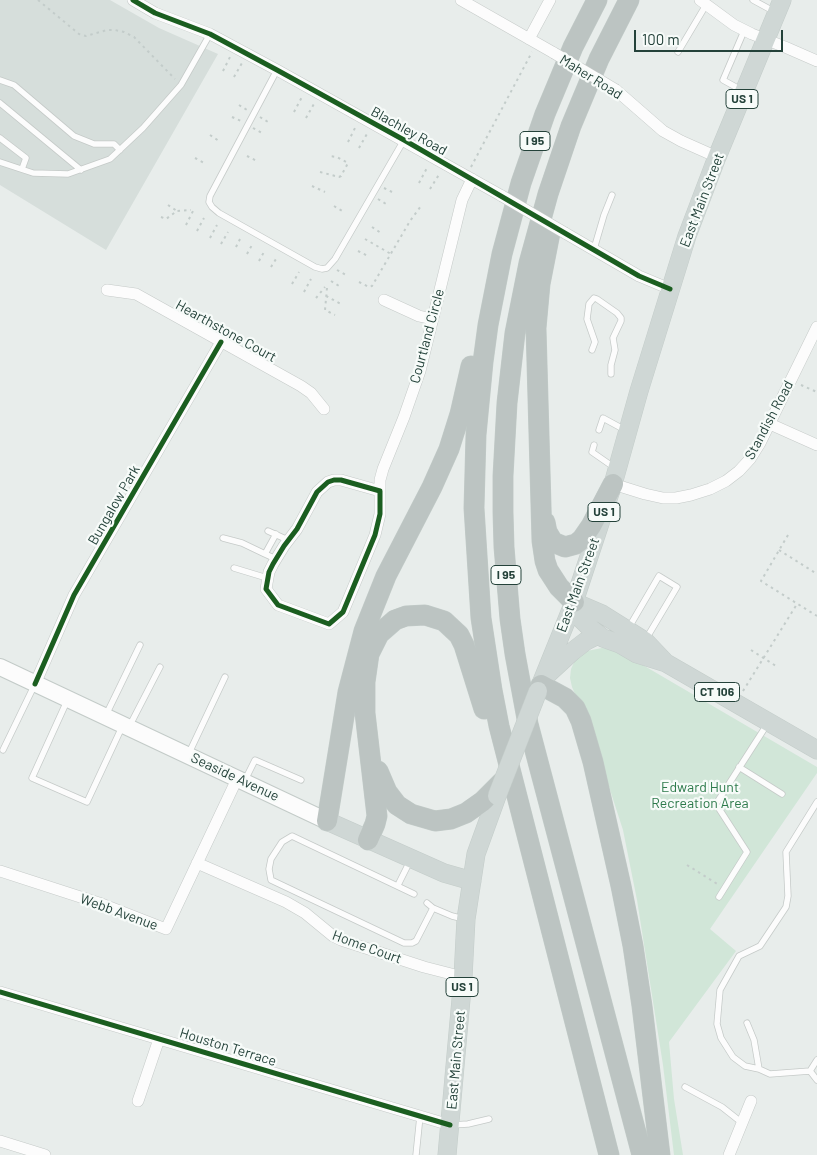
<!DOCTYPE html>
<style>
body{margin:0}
#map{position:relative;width:817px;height:1155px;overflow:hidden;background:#e8edeb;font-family:Barlow,sans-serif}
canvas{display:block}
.scale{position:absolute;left:634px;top:30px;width:149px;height:22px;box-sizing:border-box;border:2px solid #24423a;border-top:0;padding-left:6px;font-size:15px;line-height:18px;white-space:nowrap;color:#24423a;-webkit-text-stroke:4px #f7fbf9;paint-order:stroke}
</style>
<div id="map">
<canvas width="817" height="1155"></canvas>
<div class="scale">100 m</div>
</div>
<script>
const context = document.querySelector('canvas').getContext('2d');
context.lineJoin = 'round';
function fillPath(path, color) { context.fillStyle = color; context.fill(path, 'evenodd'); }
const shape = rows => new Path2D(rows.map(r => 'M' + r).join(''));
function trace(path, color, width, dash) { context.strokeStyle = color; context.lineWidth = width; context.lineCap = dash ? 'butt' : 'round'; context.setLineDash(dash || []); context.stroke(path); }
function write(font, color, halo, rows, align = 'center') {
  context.font = font + ' Barlow,sans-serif'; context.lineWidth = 4.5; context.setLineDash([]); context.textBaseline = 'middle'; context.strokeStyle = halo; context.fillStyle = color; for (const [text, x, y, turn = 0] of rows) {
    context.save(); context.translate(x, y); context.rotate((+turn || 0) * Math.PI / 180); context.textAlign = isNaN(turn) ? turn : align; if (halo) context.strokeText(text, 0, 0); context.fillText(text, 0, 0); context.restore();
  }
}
const built = shape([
 [0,0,110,0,159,28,218,54,106,250,0,185]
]);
const green = shape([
 [602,648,611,649,624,654,817,767,817,773,710,929,736,951,669,1042,674,1099,683,1155,674,1155,663,1065,637,900,623,830,591,731,572,687,570,678,571,669,576,658,587,651]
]);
const path = shape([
 [38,0,79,34,86,36,107,30,115,30,124,32,134,37,175,79],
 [223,71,230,57],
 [234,77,242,63],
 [239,105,247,110],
 [294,112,303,95],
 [232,117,241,121],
 [260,117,268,122],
 [306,118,315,102],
 [253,128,262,133],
 [210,135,219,141],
 [348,142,356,126],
 [359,148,368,132],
 [247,156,257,161],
 [195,158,206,164],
 [471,167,532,52],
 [320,172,339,177,341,176,348,163,337,157,329,156],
 [419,183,428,166],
 [312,186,325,192],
 [384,188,392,192],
 [430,189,440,173],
 [378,199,386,204],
 [168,205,177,211],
 [334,206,344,212],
 [161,217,166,219,177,211,191,210],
 [186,225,193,211],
 [372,227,381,233],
 [197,231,204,218],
 [210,238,217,225],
 [365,239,391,254],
 [221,244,228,232],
 [236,247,240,239],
 [358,251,368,256],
 [247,254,252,245],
 [259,261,264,252],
 [271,267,276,259],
 [337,270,346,275],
 [331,281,339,286],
 [359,282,369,287,372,286,410,221,421,206],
 [292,284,299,272],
 [327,288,325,310,335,315],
 [304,292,311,279],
 [326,296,341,304],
 [316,298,325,287],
 [801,385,817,392],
 [788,535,761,581,817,616],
 [779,550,817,574],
 [751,650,776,666],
 [743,691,797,604],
 [687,865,719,885]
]);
const service = shape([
 [753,0,775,12],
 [678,52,706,5],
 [277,70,210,196,209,202,212,207,219,213,315,267,322,269,327,268,335,259,404,140],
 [0,80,14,85,74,136,94,144,114,144,120,150],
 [743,91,723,80,744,31],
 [0,103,81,170],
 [0,138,26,158,22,169],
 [0,162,33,173,68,174,110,159,143,128,181,85,210,34],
 [594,249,604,215,612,195],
 [592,350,595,342,587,319,589,304,594,298,597,299,617,313,621,318,621,321,613,338,615,350,611,365,611,374],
 [599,430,603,418,625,430],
 [594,445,592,452,615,468],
 [268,531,288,540],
 [223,538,242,543,265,554],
 [276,559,265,554,276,534],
 [234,568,267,578],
 [628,629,659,576,677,587,646,639],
 [67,701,32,778,87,802,122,727],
 [106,715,140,645],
 [129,727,160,667],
 [3,750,34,686],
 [189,753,225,677],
 [739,767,782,794],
 [245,780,255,760,301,780],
 [398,885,410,861],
 [414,894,292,836,282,842,271,859,269,869,271,880,404,943,412,943,416,941,433,908,427,903],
 [719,897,747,852,716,804,768,723],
 [433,908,452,916,464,919],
 [747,1023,754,1040,759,1069,770,1074,810,1071],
 [817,1060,810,1071,817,1080],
 [759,1069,745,1066,733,1057,721,1038,717,1024,720,990,739,956,760,946,786,907,788,896,786,852,817,802],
 [685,1087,722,1107,741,1122],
 [452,1125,468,1124,489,1119],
 [416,1155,420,1116]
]);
const minor = shape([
 [133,0,155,13,210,34,277,70,502,196],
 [461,0,554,53],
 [700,0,734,25,752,34,785,47,817,61],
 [529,39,550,0],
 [616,90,663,131,681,141,717,157],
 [565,233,639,276,670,289],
 [107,290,136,294,301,386,311,393,324,409],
 [384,300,419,316,432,319],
 [770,424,817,445],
 [334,480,341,480,380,491,380,514,375,535,343,612,329,624,278,605,266,589,269,572,273,564,284,546,297,529,317,492,328,482,334,480],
 [613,484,645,494,663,498,676,498,691,495,710,489,726,481,739,471,750,459,760,443,817,327],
 [380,491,380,480,383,469,404,417,420,371,462,200,472,179],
 [35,684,74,595,221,342],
 [197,863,286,902,305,913,333,936,341,940,424,967,463,977],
 [0,871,102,904,166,929,237,779],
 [0,992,450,1125],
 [138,1101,159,1039],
 [0,1141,45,1155],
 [729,1155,751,1101]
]);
const secondary = shape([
 [0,667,327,821]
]);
const primary = shape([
 [574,602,579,617,589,627,603,638,620,644,637,654,666,663,817,750],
 [574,602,602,614,645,641,664,661],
 [548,674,573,651,586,641,598,635],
 [538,691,574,602,613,484,639,391,687,236,717,157,782,0],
 [327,821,444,873,472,881],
 [447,1155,463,977,466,919,476,854,497,796]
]);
const motorway = shape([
 [597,0,573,47,545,114,521,183,502,254,488,325,483,362,476,435,474,508,481,618,492,690,499,726,609,1155],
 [629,0,599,59,571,126,548,194,529,263,515,333,507,403,503,476,503,512,504,547,510,619,515,654,528,724,642,1155],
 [550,233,540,284,536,328,542,541,545,561,548,570,559,587,574,602],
 [545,522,547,532,553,542,565,547,576,544,582,539,591,526,613,484],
 [541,685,565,698,575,708,581,721,593,762,621,886,633,946,642,1006,660,1155],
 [378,771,387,792,397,805,411,814,435,821,451,819,466,813,483,801,502,782],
 [327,821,348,692,364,631,386,576,432,487,449,449,460,414,471,366],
 [368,840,375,824,377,816,365,713,365,682,369,654,379,634,395,620,406,616,425,615,444,621,459,635,464,645,484,709]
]);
const minorBridge = shape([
 [554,53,616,90],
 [502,196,565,233]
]);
const primaryBridge = shape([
 [497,796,538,691]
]);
const cycleway = shape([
 [133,0,155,13,210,34,277,70,404,140,639,276,670,289],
 [334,480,341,480,380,491,380,514,375,535,343,612,329,624,278,605,266,589,269,572,273,564,284,546,297,529,317,492,328,482,334,480],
 [35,684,74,595,221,342],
 [0,992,450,1125]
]);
const shields = [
 [742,99,32],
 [535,141,30],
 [604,512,32],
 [506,575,30],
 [717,692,45],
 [462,987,32]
];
const shieldNames = [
 ["US 1",742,99],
 ["I 95",535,141],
 ["US 1",604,512],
 ["I 95",506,575],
 ["CT 106",717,692],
 ["US 1",462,987]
];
const streetNames = [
 ["Maher Road",591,77,32],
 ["Blachley Road",409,131,29],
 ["East Main Street",702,200,-69],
 ["Hearthstone Court",226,331,29],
 ["Courtland Circle",427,336,-75],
 ["Standish Road",769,420,-62],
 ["Bungalow Park",114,505,-60],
 ["East Main Street",578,585,-70],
 ["Seaside Avenue",235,777,25],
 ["Webb Avenue",119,912,20],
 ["Home Court",367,947,20],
 ["Houston Terrace",228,1047,17],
 ["East Main Street",456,1060,-85]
];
const parkNames = [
 ["Edward Hunt",700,787],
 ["Recreation Area",700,803]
];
fillPath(built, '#d6dedb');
fillPath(green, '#d1e6d8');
trace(service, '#c5cac8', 7);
trace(minor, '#c5cac8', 12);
trace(secondary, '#c3cbc8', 18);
trace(primary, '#c3ccc9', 19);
trace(motorway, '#c3ccc9', 21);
trace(path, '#c3ccca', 2, [2.5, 4]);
trace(service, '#fcfcfc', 5.5);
trace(minor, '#fcfcfc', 11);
trace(secondary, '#fcfcfc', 16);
trace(primary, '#cfd7d5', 18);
trace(motorway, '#bcc4c2', 20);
trace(minorBridge, '#c5cac8', 12, []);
trace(primaryBridge, '#c3ccc9', 19, []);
trace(minorBridge, '#fcfcfc', 11);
trace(primaryBridge, '#cfd7d5', 18);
trace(cycleway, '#1b5e20', 5);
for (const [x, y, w] of shields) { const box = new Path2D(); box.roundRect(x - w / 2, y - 9.5, w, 19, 4); context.fillStyle = '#f7fbf9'; context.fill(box); trace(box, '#24423a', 1); }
write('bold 12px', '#24423a', null, shieldNames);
write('14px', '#24423a', '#f7fbf9', streetNames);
write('14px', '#2d7a4b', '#f7fbf9', parkNames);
</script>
